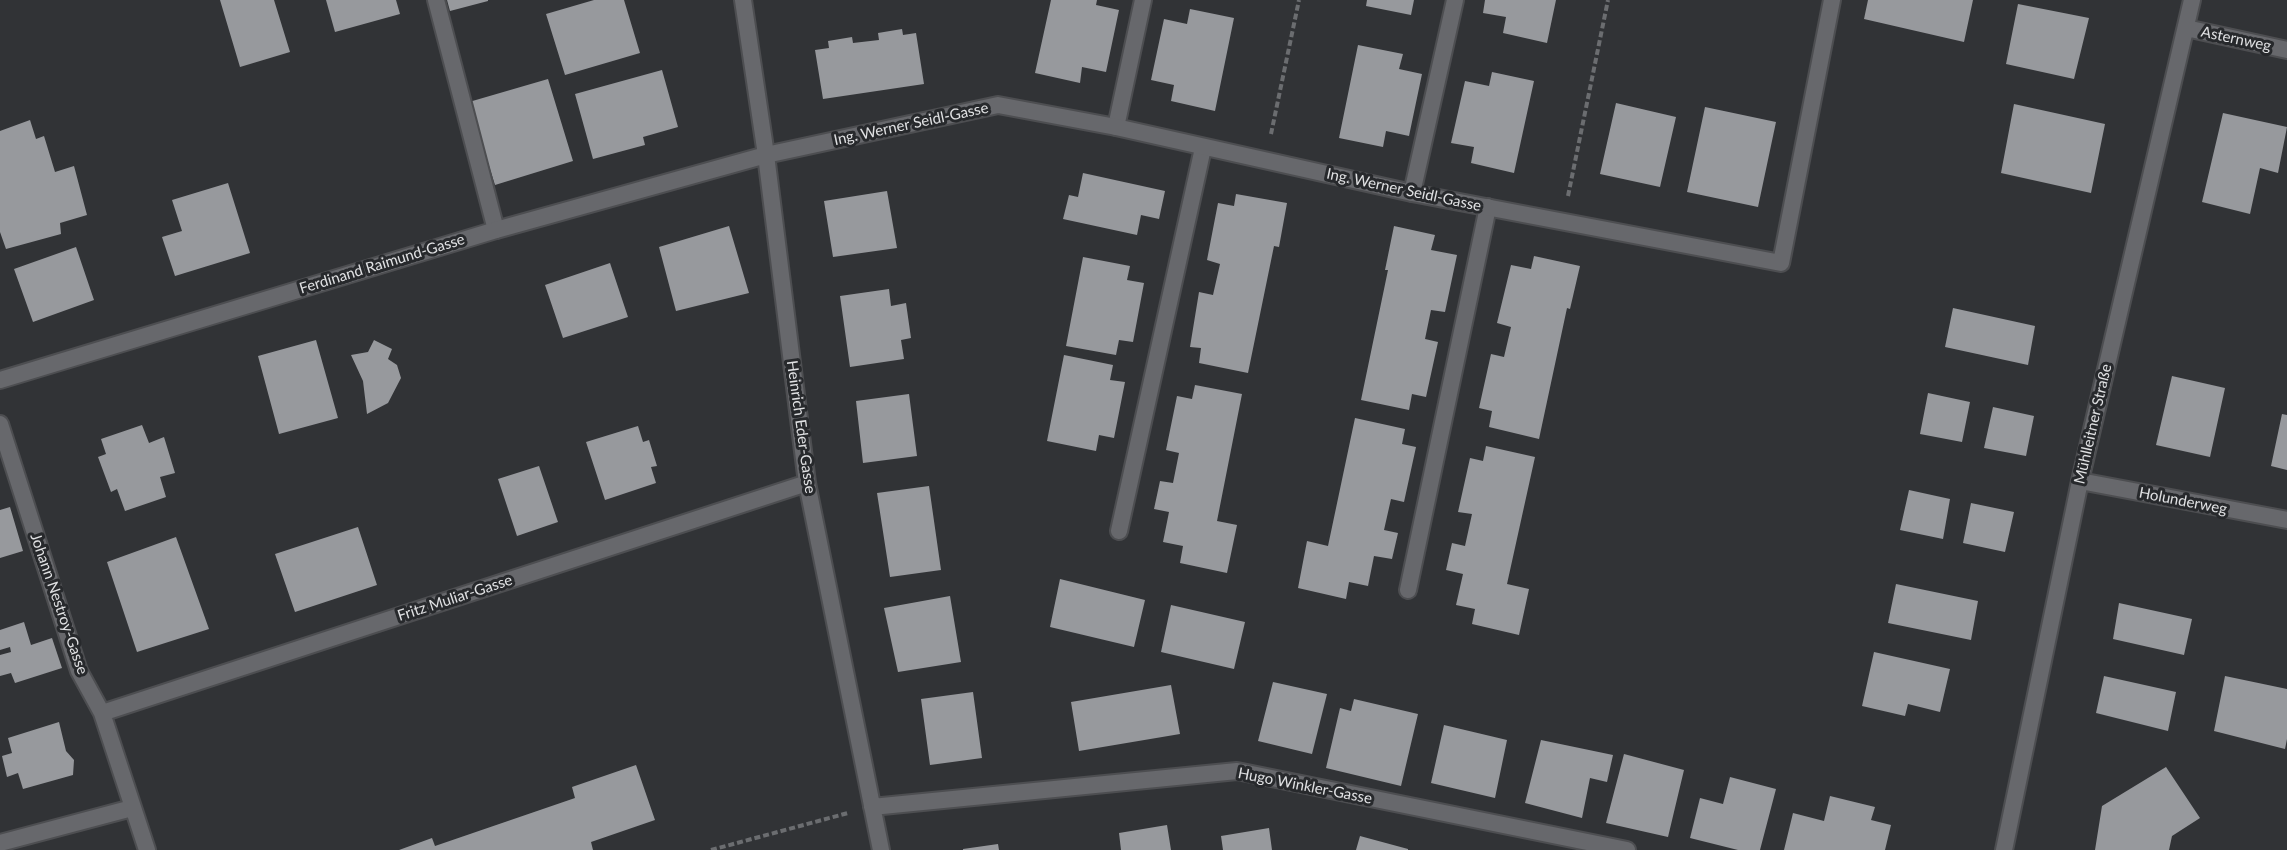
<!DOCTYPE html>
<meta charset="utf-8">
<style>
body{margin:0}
canvas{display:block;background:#313336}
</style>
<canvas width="2287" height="850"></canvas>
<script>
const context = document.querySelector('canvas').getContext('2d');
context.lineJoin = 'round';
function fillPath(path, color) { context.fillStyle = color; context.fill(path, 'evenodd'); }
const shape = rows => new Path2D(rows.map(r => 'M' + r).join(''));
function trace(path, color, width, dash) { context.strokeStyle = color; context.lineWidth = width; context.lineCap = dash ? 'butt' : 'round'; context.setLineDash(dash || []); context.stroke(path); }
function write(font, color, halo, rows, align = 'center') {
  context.font = font + ' Lato,sans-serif'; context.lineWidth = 6; context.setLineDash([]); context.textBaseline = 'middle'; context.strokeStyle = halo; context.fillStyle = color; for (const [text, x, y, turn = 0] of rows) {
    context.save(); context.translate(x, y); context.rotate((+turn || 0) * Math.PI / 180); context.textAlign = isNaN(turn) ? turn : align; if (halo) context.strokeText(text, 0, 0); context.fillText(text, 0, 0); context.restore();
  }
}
const building = shape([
 [220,0,274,0,290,52,240,67],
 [326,0,396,0,400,14,335,32],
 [447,0,488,0,488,1,450,11],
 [594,0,624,0,640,53,565,75,546,14],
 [1051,0,1097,0,1096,5,1119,10,1106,72,1082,67,1080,83,1035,73],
 [1367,0,1414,0,1411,15,1366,6],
 [1485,0,1556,0,1547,43,1503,33,1506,17,1483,13],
 [1868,0,1973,0,1964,42,1864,19],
 [2018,4,2089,18,2074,79,2006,64],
 [1190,9,1234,18,1215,111,1171,101,1174,85,1151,80,1164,19,1187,24],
 [902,29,903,35,916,33,924,84,823,99,815,50,829,48,828,41,852,37,853,43,879,40,878,33],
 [1358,45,1403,54,1399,69,1422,74,1409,136,1386,131,1383,147,1339,138],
 [662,70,678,127,643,137,645,145,593,159,575,94],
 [1492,72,1534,81,1514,173,1471,163,1474,147,1451,143,1465,81,1489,86],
 [548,79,573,161,495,185,469,102],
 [1616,103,1676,117,1660,187,1600,174],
 [2014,104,2105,124,2091,193,2001,173],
 [1705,107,1776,122,1758,207,1687,192],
 [2223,113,2287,127,2278,173,2260,168,2250,214,2202,202],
 [30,120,36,139,44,136,55,172,74,166,87,215,60,223,61,234,6,249,0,232,0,131],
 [1083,173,1165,191,1159,219,1141,215,1137,235,1063,219,1069,195,1078,197],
 [228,183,250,253,175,276,162,237,182,231,172,200],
 [887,191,897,248,833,257,824,201],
 [1236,194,1287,203,1279,247,1274,246,1248,373,1199,363,1201,348,1190,347,1199,292,1213,295,1220,264,1207,260,1218,203,1234,206],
 [729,226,749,293,676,311,659,247],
 [1394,226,1435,235,1431,250,1457,255,1445,312,1431,310,1425,339,1438,342,1426,397,1412,394,1409,410,1361,400,1388,270,1385,270],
 [76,247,94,300,33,322,14,269],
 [1534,256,1580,266,1570,309,1567,308,1539,439,1489,427,1492,411,1479,408,1491,354,1504,357,1511,327,1497,323,1511,265,1531,269],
 [1083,257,1130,266,1127,280,1144,283,1133,342,1119,340,1116,355,1066,346],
 [610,263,628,317,563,338,545,285],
 [889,289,891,306,906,303,911,338,901,340,904,359,850,367,840,296],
 [1953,308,2035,326,2028,365,1945,347],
 [316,340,338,418,279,434,258,356],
 [374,340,392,349,388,359,397,365,401,378,388,403,367,414,363,381,351,355,368,352],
 [1064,355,1113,365,1110,380,1125,382,1114,438,1099,435,1096,451,1047,441],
 [2172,376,2225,388,2210,457,2156,445],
 [1195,385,1242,394,1217,521,1237,525,1227,573,1180,563,1183,546,1163,542,1169,512,1154,509,1160,481,1173,483,1179,453,1166,450,1177,396,1192,399],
 [1928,393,1970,402,1962,442,1920,434],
 [909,394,917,456,863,463,856,401],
 [1993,407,2034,416,2026,456,1984,448],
 [2282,414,2287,415,2287,470,2271,466],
 [1355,418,1405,429,1402,444,1416,447,1404,502,1391,499,1384,530,1398,533,1392,559,1374,556,1368,586,1349,582,1346,599,1298,588,1307,541,1328,546],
 [142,425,149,443,164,437,175,473,160,477,166,497,125,511,117,489,111,492,98,457,106,454,101,439],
 [638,426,643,442,649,440,657,466,651,467,656,483,605,500,586,442],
 [1486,446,1535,457,1507,584,1529,589,1519,635,1472,624,1475,609,1456,605,1463,574,1446,570,1452,543,1465,546,1472,514,1458,512,1470,458,1483,461],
 [539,466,558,522,517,536,498,479],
 [929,486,941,570,890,577,877,493],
 [1909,490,1950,499,1943,539,1900,530],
 [1971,503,2014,512,2005,552,1963,543],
 [10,507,23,551,0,558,0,510],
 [358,527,377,585,295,612,275,554],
 [176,537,209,629,137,652,107,562],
 [1060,579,1145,600,1134,647,1050,627],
 [1896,584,1978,601,1971,640,1888,623],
 [950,596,961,662,898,672,884,608],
 [2119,603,2192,619,2184,655,2113,639],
 [1171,605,1245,622,1234,669,1161,652],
 [24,622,31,645,52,638,62,668,15,683,11,673,0,676,0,655,11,652,10,647,0,650,0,630],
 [1874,652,1950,669,1940,712,1908,704,1905,716,1862,706],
 [2104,676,2176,692,2168,731,2096,713],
 [2225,676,2287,689,2287,739,2285,749,2214,731],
 [1273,682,1327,694,1312,754,1258,741],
 [1171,685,1180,734,1079,751,1071,702],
 [973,692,982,758,930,765,921,699],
 [1354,699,1418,714,1401,786,1326,768,1340,708,1351,711],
 [59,722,66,751,74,760,73,775,23,789,18,773,7,777,2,756,12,753,8,738],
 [1444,725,1507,740,1495,798,1431,783],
 [1541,740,1613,755,1607,782,1590,778,1582,818,1525,803],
 [1624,754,1684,770,1668,837,1606,823],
 [636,765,655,820,591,842,593,850,399,850,432,838,435,846,575,798,572,787],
 [2166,767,2200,818,2172,836,2169,850,2095,850,2102,806],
 [1730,777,1776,789,1760,850,1738,850,1690,838,1700,798,1723,804],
 [1830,796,1875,807,1871,820,1891,825,1885,850,1784,850,1793,813,1824,821],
 [1167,825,1171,850,1121,850,1119,833],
 [1269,828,1272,850,1223,850,1221,836],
 [1360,836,1408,849,1408,850,1356,850],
 [998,844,999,850,963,850,963,849]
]);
const path = shape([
 [1271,134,1299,0],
 [1568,196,1608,0],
 [711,850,848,813]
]);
const service = shape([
 [436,0,496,230],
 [1116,127,1143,0],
 [1412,193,1455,0],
 [1119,531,1203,148],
 [1408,590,1488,207]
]);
const minor = shape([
 [743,0,766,155,807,483,881,850],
 [2186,28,2287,50],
 [0,380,496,230,766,155,998,105,1116,127,1412,193,1781,263,1832,0],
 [0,424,79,671,102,713,147,850],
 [2080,481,2287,520],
 [102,713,807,483],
 [872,807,1237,771,1627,850],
 [0,843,132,808],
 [2004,850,2080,481,2192,0]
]);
const streetNames = [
 ["Asternweg",2236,39,12],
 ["Ing. Werner Seidl-Gasse",911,124,-12],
 ["Ing. Werner Seidl-Gasse",1404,190,12],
 ["Ferdinand Raimund-Gasse",382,264,-17],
 ["Mühlleitner Straße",2093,424,-77],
 ["Heinrich Eder-Gasse",801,427,82],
 ["Holunderweg",2183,501,11],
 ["Fritz Muliar-Gasse",455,598,-18],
 ["Johann Nestroy-Gasse",59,604,71],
 ["Hugo Winkler-Gasse",1305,786,11]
];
fillPath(building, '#97999d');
trace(service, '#4d4e51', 20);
trace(minor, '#4d4e51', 20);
trace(path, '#6b6d70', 4, [6, 3]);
trace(service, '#67686c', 16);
trace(minor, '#67686c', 16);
write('15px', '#e0e1e3', '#27292c', streetNames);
</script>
